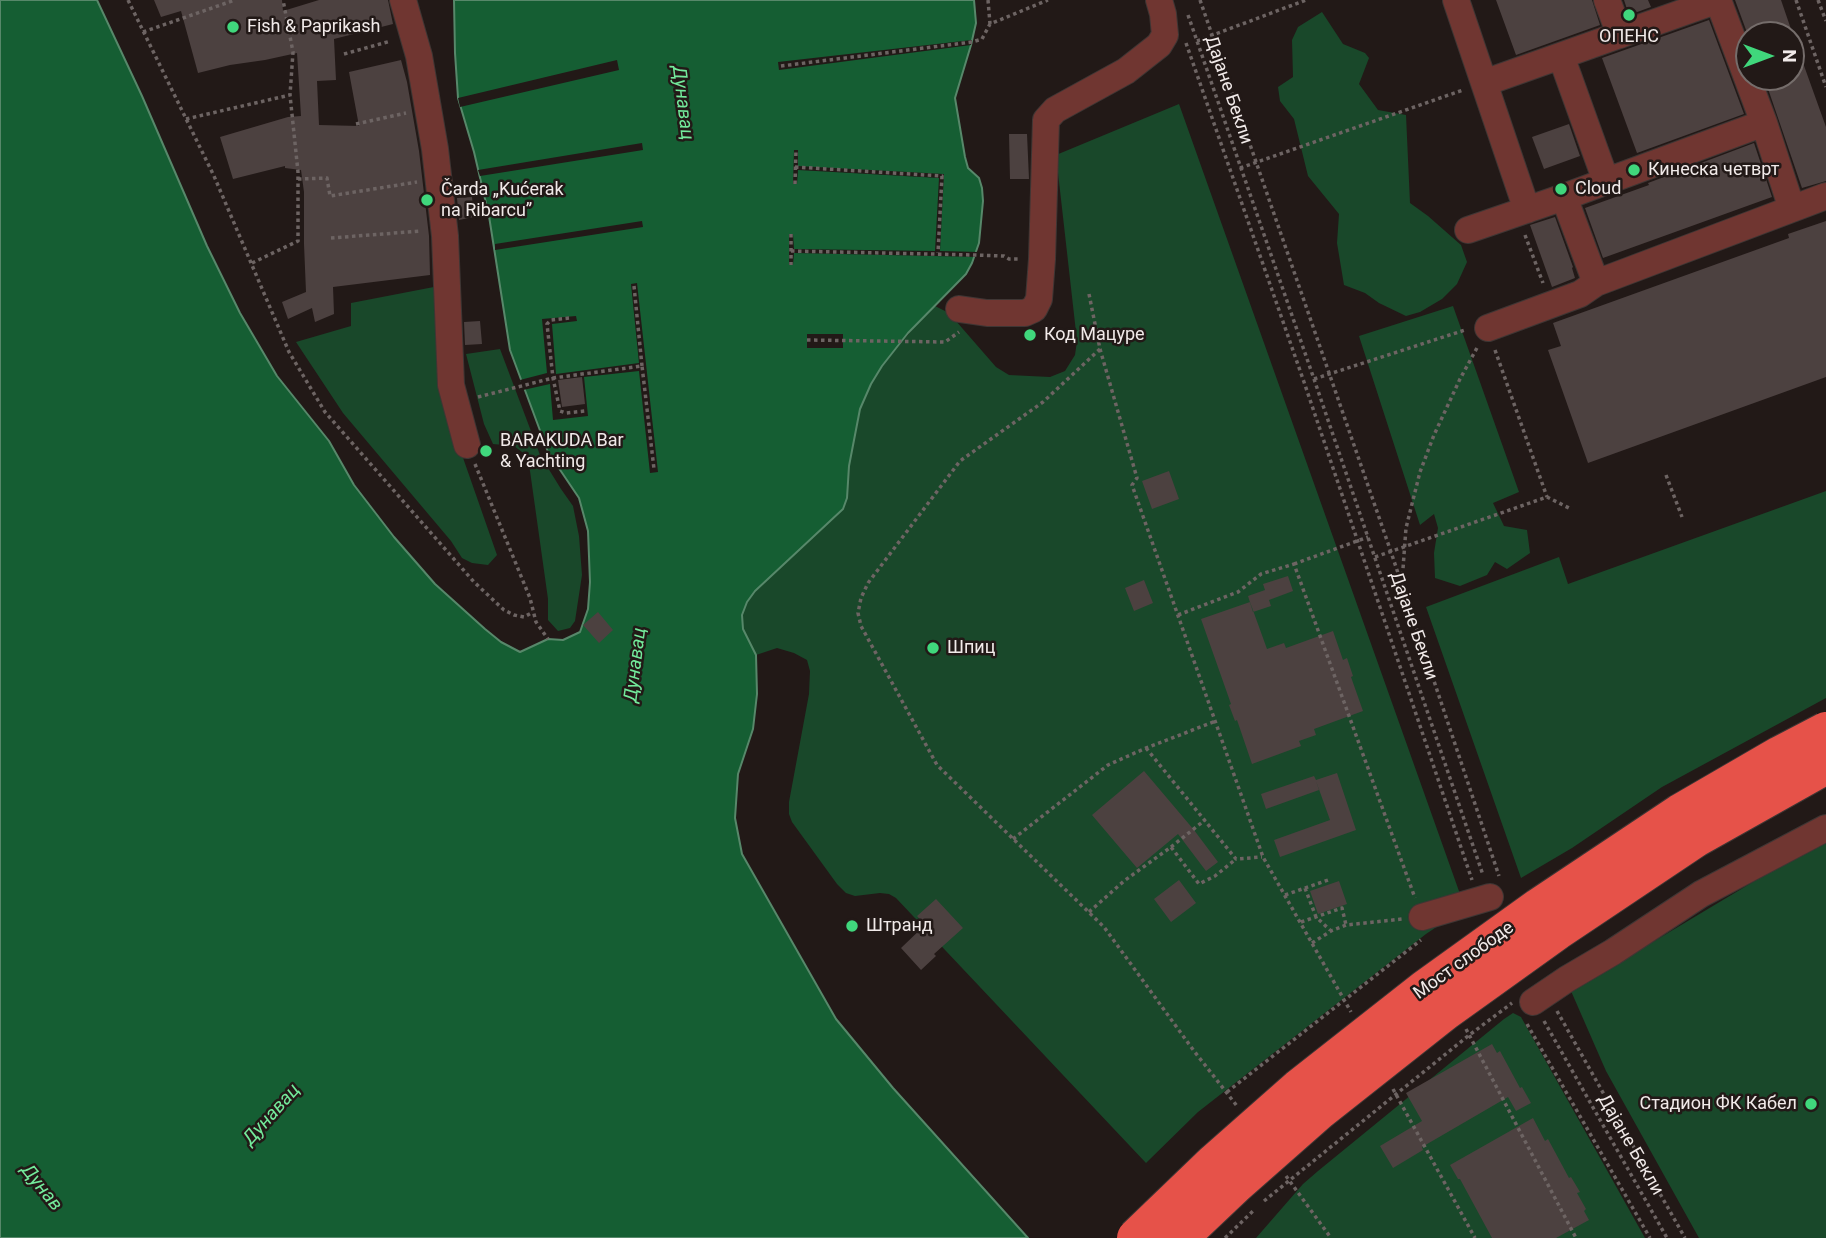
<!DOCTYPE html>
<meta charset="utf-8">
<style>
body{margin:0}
#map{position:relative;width:1826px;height:1238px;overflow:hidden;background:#221917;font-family:Roboto,sans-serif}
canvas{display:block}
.north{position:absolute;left:1735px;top:21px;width:70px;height:70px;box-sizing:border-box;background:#221917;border:2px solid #756d6b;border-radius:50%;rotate:90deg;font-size:19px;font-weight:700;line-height:28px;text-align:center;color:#f1eae9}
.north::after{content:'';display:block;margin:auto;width:24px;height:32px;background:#40d77c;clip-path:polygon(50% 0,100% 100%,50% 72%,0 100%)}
</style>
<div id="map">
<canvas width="1826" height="1238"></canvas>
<div class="north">N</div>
</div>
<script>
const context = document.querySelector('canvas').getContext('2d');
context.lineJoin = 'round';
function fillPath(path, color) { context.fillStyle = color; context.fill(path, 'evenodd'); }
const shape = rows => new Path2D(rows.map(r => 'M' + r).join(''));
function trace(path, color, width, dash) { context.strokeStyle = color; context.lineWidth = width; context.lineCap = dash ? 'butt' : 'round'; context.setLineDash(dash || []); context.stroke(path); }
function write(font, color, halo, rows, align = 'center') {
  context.font = font + ' Roboto,sans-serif'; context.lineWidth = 5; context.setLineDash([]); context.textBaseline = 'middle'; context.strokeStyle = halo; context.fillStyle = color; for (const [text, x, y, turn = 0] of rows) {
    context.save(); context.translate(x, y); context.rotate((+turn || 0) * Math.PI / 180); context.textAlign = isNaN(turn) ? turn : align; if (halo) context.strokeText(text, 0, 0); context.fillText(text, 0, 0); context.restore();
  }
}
const green = shape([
 [1322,12,1343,44,1365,53,1369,58,1359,84,1378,110,1406,115,1410,203,1428,216,1461,245,1467,262,1457,284,1442,299,1420,312,1406,316,1379,303,1365,293,1344,285,1337,243,1339,214,1308,176,1294,119,1280,101,1278,87,1293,77,1292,40,1298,27],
 [1179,104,1465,908,1426,934,1198,1112,1146,1163,896,898,889,894,880,893,855,896,846,893,837,884,792,822,789,814,789,802,809,694,810,671,807,660,794,653,777,648,756,655,743,629,742,615,747,602,755,591,843,509,847,498,849,466,860,408,871,384,882,366,927,312,935,306,949,313,996,367,1009,375,1050,377,1065,371,1075,355,1077,341,1056,155],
 [439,286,447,412,497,555,488,565,472,563,462,558,451,541,343,413,296,342,351,326,351,303],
 [1453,306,1519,492,1493,503,1504,526,1527,530,1530,553,1507,569,1495,562,1487,575,1460,586,1435,578,1434,553,1438,528,1434,514,1420,525,1359,336],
 [500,349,540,455,561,489,573,506,579,536,582,575,575,621,570,628,558,631,548,620,548,599,530,471,526,455,514,446,493,444,484,424,466,354],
 [1826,491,1826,698,1662,787,1572,848,1521,878,1426,607,1559,557,1568,584],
 [1826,841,1826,1238,1699,1238,1606,1071,1571,991,1793,858],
 [1513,1013,1521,1017,1645,1238,1256,1238,1303,1184,1318,1171,1504,1019]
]);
const water = shape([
 [0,0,97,0,142,96,207,246,240,313,277,376,329,441,354,485,394,537,435,584,485,629,501,642,520,652,548,639,563,640,580,632,588,609,590,582,588,531,579,498,548,452,510,350,489,216,474,152,458,98,455,53,454,0,974,0,976,23,971,45,955,98,965,157,968,168,979,178,982,188,983,201,979,243,972,263,966,274,908,333,882,366,871,384,860,409,849,466,847,498,843,509,755,591,747,602,742,615,743,629,756,655,757,694,753,729,738,774,735,818,742,854,836,1019,893,1088,1028,1238,0,1238,0,0]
]);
const pier = shape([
 [972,40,971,45,779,70,778,62],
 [617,60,619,70,460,107,458,98],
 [642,143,643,150,480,176,478,170],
 [794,150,798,150,798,166,944,174,940,251,979,252,978,257,794,253,793,265,789,265,789,234,793,234,794,249,935,251,939,178,798,170,797,184,793,184],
 [642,221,643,227,495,250,495,244],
 [637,283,658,472,650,473,639,371,584,377,588,416,553,420,550,384,523,390,520,380,547,373,542,319,576,316,577,321,552,324,556,374,639,363,631,284],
 [807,334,843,334,843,348,807,348]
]);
const building = shape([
 [154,0,282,0,283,11,319,0,388,0,393,24,334,39,336,80,317,81,319,125,359,126,349,72,401,60,407,82,419,151,429,236,430,275,333,287,334,314,315,322,312,308,288,319,282,302,306,292,304,244,304,192,301,170,285,168,285,166,233,179,220,137,288,117,301,116,297,53,265,60,230,65,198,73,181,11,161,17],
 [1496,0,1592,0,1600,25,1516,55],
 [1624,0,1648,0,1651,7,1629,15],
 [1735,0,1781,0,1793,35,1749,35,1749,38],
 [1709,20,1744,114,1637,153,1602,58],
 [1793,35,1826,127,1826,181,1802,188,1764,77,1791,77,1791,36],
 [1569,124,1580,156,1544,169,1532,137],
 [1009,134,1027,134,1029,179,1010,179],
 [1754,143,1772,197,1603,258,1585,208,1649,185,1648,183],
 [472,197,474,217,459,220,457,198],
 [1555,217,1573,267,1572,268,1575,278,1552,287,1530,225],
 [1826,221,1826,377,1588,463,1548,350,1561,346,1553,323,1789,238,1788,234],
 [480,321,482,344,465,345,464,322],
 [582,377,585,404,562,407,558,380],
 [1169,471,1179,499,1152,509,1142,481],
 [1288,576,1293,591,1269,600,1271,606,1253,612,1248,596,1265,590,1263,584],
 [1144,580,1153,603,1134,611,1125,588],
 [1250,602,1267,649,1284,643,1286,648,1333,631,1343,660,1347,658,1353,676,1351,677,1363,711,1314,729,1316,735,1299,741,1301,746,1252,764,1237,720,1235,721,1229,705,1231,704,1201,619],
 [598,612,613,630,599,643,583,625],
 [1144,771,1194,830,1218,862,1206,871,1178,834,1137,868,1092,815],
 [1337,773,1356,830,1280,857,1274,840,1330,820,1316,781,1319,790,1266,809,1261,794,1314,776,1316,780],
 [1179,880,1196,903,1171,922,1154,899],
 [1339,881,1347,904,1318,914,1310,891],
 [936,899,963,928,934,954,936,956,921,970,901,948,925,925,917,916],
 [1492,1044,1497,1053,1500,1051,1520,1088,1522,1087,1531,1103,1516,1111,1508,1097,1422,1147,1423,1150,1393,1168,1380,1146,1422,1121,1406,1093],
 [1533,1118,1545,1141,1548,1139,1569,1178,1571,1177,1580,1192,1577,1193,1586,1209,1584,1211,1589,1220,1556,1238,1492,1238,1460,1179,1458,1179,1450,1165]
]);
const path = shape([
 [128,0,214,176,289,352,325,412,474,582,504,610,514,615,524,617,533,612],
 [988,0,990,24],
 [1200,0,1391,552,1499,876],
 [1796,0,1826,87],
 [1818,0,1826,21],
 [1188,15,1314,379,1483,875],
 [143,32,235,0],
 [1197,41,1306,0],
 [1186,43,1304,382,1472,880],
 [344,54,391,41],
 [781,66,972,42,982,39,990,24,1048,0],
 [186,119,290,95,293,52,283,0],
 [356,124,406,113],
 [795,167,942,176,938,253],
 [1240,168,1463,90],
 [298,179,327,178,330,196,417,182],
 [795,184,796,150],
 [791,234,791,265],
 [1525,235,1543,283],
 [331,238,421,231],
 [791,251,975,255,1004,256,1009,259,1019,259],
 [252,263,298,241,298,172,290,95],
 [634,286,642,366],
 [1089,294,1100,349,1137,478,1132,485,1263,857,1351,1012],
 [569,318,551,320,547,324,553,378,560,411,566,413,585,411],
 [807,340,945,342,959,332],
 [1100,349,1043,402,960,461,868,583,861,598,858,613,861,626,937,765,1104,927,1194,1051,1237,1106],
 [1495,350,1547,497],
 [1314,379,1465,330],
 [478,397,553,378,642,366,654,469],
 [475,464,530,598,536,622,548,639],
 [1666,475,1682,517],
 [1375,557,1547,497,1571,509],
 [1294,564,1368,537],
 [1402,582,1406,528,1420,472,1434,435,1460,379,1478,346],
 [1178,615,1238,592,1261,574,1294,564,1415,898],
 [1146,748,1236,859,1262,857],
 [1013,839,1108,765,1146,748,1216,721],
 [1171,847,1205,820],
 [1305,888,1316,917,1330,930],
 [1285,895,1331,879],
 [1089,912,1124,881,1171,847,1199,884,1215,876,1236,859],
 [1301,922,1342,908,1346,925],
 [1312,943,1331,931,1346,925,1402,919],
 [1557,1011,1685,1238],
 [1544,1021,1667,1238],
 [1527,1024,1650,1238],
 [1466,1029,1576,1238],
 [1393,1089,1475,1238],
 [1227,1092,1421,940],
 [1286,1176,1331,1238],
 [1264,1201,1468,1036,1512,1003],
 [1225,1238,1253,1211]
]);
const minor = shape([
 [403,0,419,56,435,149,445,236,451,385,467,445],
 [1456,0,1527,210],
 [1607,0,1620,35],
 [1718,0,1764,123,1792,209],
 [1561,56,1606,181],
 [1484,83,1718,0],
 [1564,197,1596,283],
 [1468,230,1564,197,1764,123],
 [959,309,987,313,1025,313,1034,309,1039,299,1042,259,1046,120,1055,110,1126,71,1159,45,1165,35,1163,14,1159,0],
 [1488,328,1580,294,1596,283,1826,196],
 [1422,917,1490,897],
 [1533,1002,1567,979,1613,952,1701,894,1826,828]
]);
const highwayBridge = shape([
 [1136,1238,1214,1163,1299,1088,1425,989,1539,907,1680,813,1780,755,1826,731],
 [1179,1238,1236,1184,1320,1110,1444,1012,1557,931,1696,838,1826,765]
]);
const markers = [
 [1629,15,7,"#40d77c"],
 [233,27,7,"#40d77c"],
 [1634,170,7,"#40d77c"],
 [1561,189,7,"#40d77c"],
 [427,200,7,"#40d77c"],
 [1030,335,7,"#40d77c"],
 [486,451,7,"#40d77c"],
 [933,648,7,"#40d77c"],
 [852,926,7,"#40d77c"],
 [1811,1104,7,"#40d77c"]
];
const poiNames = [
 ["Fish & Paprikash",247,27],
 ["ОПЕНС",1629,37,"center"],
 ["Кинеска четврт",1648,170],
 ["Cloud",1575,189],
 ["Čarda „Kućerak",441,190],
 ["na Ribarcu”",441,211],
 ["Код Мацуре",1044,335],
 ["BARAKUDA Bar",500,441],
 ["& Yachting",500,462],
 ["Шпиц",947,648],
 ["Штранд",866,926],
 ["Стадион ФК Кабел",1797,1104,"right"]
];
const streetNames = [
 ["Дајане Бекли",1228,90,71],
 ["Дајане Бекли",1413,626,71],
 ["Мост слободе",1464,961,-36],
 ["Дајане Бекли",1630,1145,60]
];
const waterNames = [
 ["Дунавац",682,103,83],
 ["Дунавац",636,665,-83],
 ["Дунавац",272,1115,-48],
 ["Дунав",41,1188,51]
];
fillPath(green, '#19482a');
fillPath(water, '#155e33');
trace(water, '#57886a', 2);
fillPath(pier, '#221917');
fillPath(building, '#4c4140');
trace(minor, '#3f3634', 28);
trace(path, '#6d6463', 3.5, [3.5, 3.5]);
trace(minor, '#703631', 26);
trace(highwayBridge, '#3f3634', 40, []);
trace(highwayBridge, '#e65249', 38);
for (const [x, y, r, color] of markers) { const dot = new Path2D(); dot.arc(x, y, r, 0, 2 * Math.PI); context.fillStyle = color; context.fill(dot); trace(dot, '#221917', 2.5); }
write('18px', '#f1eae9', '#221917', poiNames, 'left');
write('18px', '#f1eae9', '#221917', streetNames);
write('italic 19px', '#73ea9b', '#221917', waterNames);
</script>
